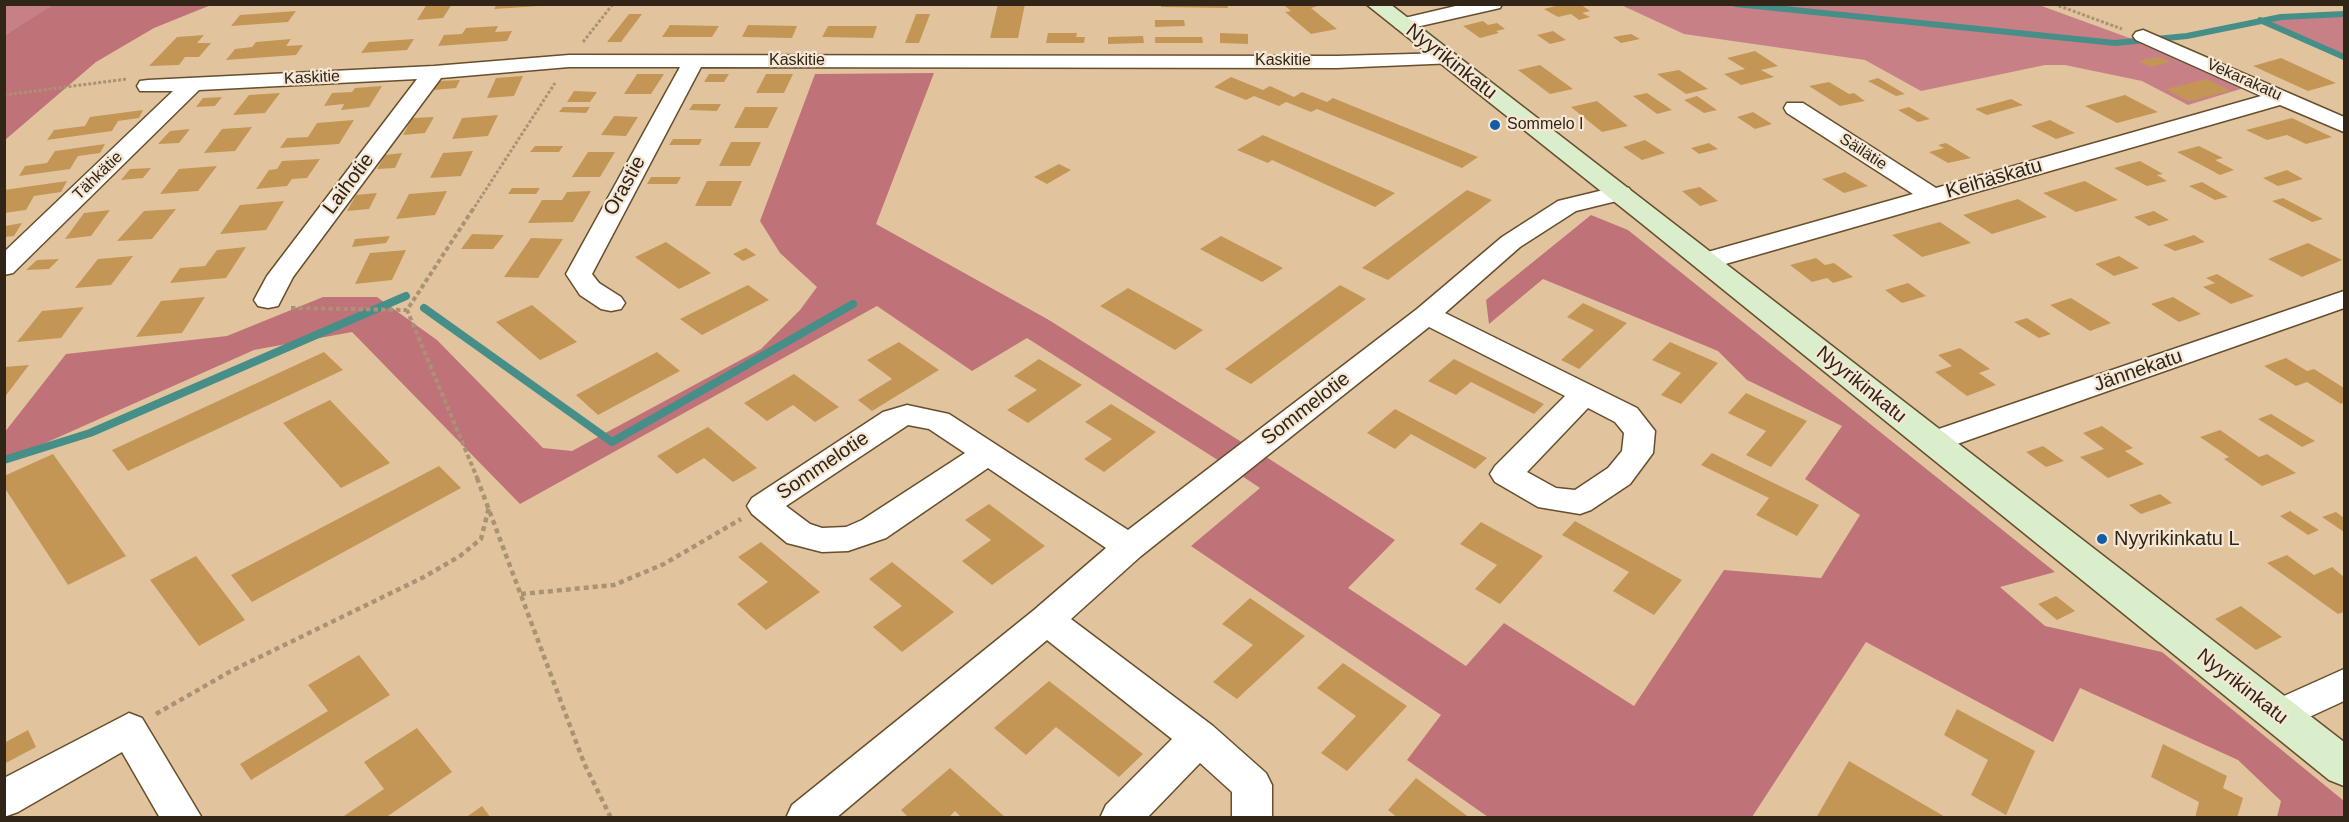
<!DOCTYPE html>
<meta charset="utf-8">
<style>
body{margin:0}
#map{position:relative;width:2349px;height:822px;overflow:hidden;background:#e1c49e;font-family:Helvetica,sans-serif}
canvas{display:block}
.frame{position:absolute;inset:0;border:6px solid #302516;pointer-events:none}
</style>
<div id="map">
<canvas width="2349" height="822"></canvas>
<div class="frame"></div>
</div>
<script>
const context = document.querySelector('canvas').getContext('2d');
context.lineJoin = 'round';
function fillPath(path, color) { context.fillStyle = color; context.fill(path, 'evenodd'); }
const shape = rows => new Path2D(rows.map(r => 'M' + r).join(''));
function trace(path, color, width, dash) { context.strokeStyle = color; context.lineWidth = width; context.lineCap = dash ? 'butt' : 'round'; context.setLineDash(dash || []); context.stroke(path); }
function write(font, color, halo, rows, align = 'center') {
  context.font = font + ' Helvetica,sans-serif'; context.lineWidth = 4.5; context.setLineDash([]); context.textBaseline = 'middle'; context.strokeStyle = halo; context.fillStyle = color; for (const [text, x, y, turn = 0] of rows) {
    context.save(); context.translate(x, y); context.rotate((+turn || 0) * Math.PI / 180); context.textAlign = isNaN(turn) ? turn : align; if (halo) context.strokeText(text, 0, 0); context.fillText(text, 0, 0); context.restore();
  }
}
const green = shape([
 [5,4,55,4,55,5,5,35],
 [1621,5,2039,5,2187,59,2247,87,2188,105,2142,81,2065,65,2045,65,1921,91,1865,60,1684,34],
 [2314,14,2344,14,2344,57,2260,20]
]);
const forest = shape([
 [55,4,211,4,211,5,154,28,96,62,5,140,5,35],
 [934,73,876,224,1049,320,1251,448,1227,466,1027,338,972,371,877,306,520,504,352,332,254,350,5,461,4,433,66,354,227,336,323,297,377,297,437,340,543,448,572,451,761,349,800,310,817,287,780,253,760,221,815,74],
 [1591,215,1628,230,2055,572,2000,587,2045,626,2162,652,2344,801,2344,817,2277,817,2281,801,2238,760,2080,688,2053,742,1866,642,1752,817,1488,817,1407,760,1441,715,1191,546,1260,488,1233,470,1257,451,1395,540,1348,588,1466,666,1504,623,1634,706,1724,570,1821,578,1860,515,1805,479,1842,426,1747,380,1718,351,1543,279,1489,324,1486,300]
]);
const streamFar1 = shape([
 [1736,4,2115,43,2187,36,2281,17,2344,14],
 [2260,20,2344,57]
]);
const stream = shape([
 [424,308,612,442,853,304],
 [4,460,90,433,406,296]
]);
const building = shape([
 [427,4,452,4,443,18,417,20],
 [497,4,539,4,539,6,494,9],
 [998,4,1025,4,1018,38,990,38],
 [1161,4,1227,4,1228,8,1161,7],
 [1283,4,1316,4,1318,6,1311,8,1337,29,1311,34,1285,12,1291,11],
 [1563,4,1580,4,1590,11,1582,13,1590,17,1579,20,1571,14,1558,17,1544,9],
 [296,11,288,22,231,26,240,15],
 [629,14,642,14,621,42,607,42],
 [916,14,930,14,919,43,905,43],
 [1155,20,1184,20,1185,26,1155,27],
 [1483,21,1488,25,1497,23,1505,29,1496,31,1499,33,1480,38,1463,26],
 [670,25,719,26,712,37,662,37],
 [748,25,797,26,792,38,742,37],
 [498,26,495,32,512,31,507,41,438,46,444,35,462,34,466,28],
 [828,26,877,26,873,38,822,37],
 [1553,31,1566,40,1550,44,1537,35],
 [1048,33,1077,33,1076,37,1085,37,1084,43,1046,43],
 [1220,33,1248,34,1248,44,1220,43],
 [1631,34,1640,39,1621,43,1613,37],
 [204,35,197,43,211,43,199,57,185,57,179,65,149,66,177,37],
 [1143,36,1144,43,1108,44,1108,37],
 [1155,37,1202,37,1203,43,1155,43],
 [291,39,286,46,303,45,296,55,226,60,235,49,252,47,256,42],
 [414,39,407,50,361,53,369,42],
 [1755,51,1778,66,1761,70,1774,77,1741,85,1724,74,1745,69,1727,58],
 [2159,57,2170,62,2150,67,2139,61],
 [2281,58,2336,83,2308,91,2253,66],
 [1540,65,1573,89,1550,94,1518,70],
 [1679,70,1708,89,1686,94,1657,74],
 [637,74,664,74,651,94,624,94],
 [709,74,729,74,724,82,704,82],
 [766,74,793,74,784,93,756,93],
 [523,76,514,96,487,98,496,78],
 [1231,77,1263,90,1270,86,1294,97,1302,92,1327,102,1333,98,1478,157,1462,168,1317,109,1311,112,1286,102,1279,106,1254,96,1246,100,1214,87],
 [1878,78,1905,94,1896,96,1868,81],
 [2207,79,2231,91,2189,101,2166,89],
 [460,80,456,88,433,90,438,81],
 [1829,82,1849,94,1854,93,1865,101,1840,106,1809,86],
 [382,86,369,107,341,110,344,104,324,106,332,93,352,92,355,88],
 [574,91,597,92,590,102,567,102],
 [280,93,265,113,233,115,249,95],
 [1647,93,1672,110,1657,114,1633,96],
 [2125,95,2158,112,2117,123,2085,106],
 [1697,96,1717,110,1704,113,1684,100],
 [222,97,215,106,196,107,203,98],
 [2011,99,2023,105,1987,115,1975,109],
 [1597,101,1628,126,1602,132,1571,107],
 [693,104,721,104,717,111,689,110],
 [563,107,590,107,586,113,559,112],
 [745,107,778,107,768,128,734,128],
 [1909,107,1930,119,1918,122,1898,110],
 [143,110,139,118,118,121,112,131,47,140,54,130,85,126,90,117],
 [1753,112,1772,124,1755,129,1737,117],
 [498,115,488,136,452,139,462,118],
 [614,116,638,117,626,136,601,135],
 [434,117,425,133,403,135,412,118],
 [2292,118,2332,137,2306,144,2287,135,2267,140,2246,130],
 [354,120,339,144,280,148,287,138,308,137,317,123],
 [2050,120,2075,133,2056,139,2031,126],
 [252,127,235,151,204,153,222,129],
 [190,129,179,143,158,144,170,131],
 [1263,135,1395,193,1375,207,1272,160,1268,163,1237,150],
 [673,139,702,139,699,145,669,145],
 [1645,140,1665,153,1642,160,1623,147],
 [731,142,761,142,750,166,719,166],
 [1709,143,1718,149,1699,154,1691,148],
 [1946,143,1971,158,1948,163,1929,152,1944,148,1938,145],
 [105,144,100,153,78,156,70,169,19,176,25,166,47,163,55,151],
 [535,146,563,146,559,152,530,152],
 [2199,146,2223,158,2215,160,2234,170,2220,175,2177,152],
 [473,151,461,176,430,178,443,153],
 [588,152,615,152,600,177,572,177],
 [402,153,395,168,377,169,385,155],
 [320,159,307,178,292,179,287,186,256,189,269,170,277,169,282,161],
 [2140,161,2163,174,2157,175,2167,181,2147,186,2114,168],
 [1059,164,1071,170,1047,184,1034,177],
 [217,166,198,191,160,194,179,169],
 [151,168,143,178,121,180,130,169],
 [2287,170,2303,179,2278,186,2263,178],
 [1845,172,1868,186,1844,193,1822,179],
 [651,177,681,177,677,184,647,184],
 [67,181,61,192,34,196,26,210,4,213,4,190],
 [707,181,742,181,731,206,695,206],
 [2085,181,2118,200,2076,212,2043,193],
 [2202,182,2228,197,2215,200,2189,186],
 [1700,187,1718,201,1700,206,1682,191],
 [512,188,540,188,536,194,508,194],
 [1467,190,1492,200,1388,280,1362,268],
 [447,191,435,215,396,219,409,194],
 [591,191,573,222,528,223,542,200,562,200,567,192],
 [377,193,369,209,347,211,356,195],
 [2283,198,2323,219,2312,222,2272,201],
 [2018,199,2047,217,1992,234,1963,215],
 [284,201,266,230,220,234,240,205],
 [176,209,152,239,117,241,144,211],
 [110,210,91,236,65,239,84,213],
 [2154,211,2169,220,2149,226,2134,217],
 [1940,222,1971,243,1922,257,1892,235],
 [22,223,14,236,5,237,5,226],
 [472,234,504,235,493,249,461,249],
 [2194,235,2205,242,2175,251,2163,245],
 [390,236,386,243,352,247,355,239],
 [1221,236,1283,268,1262,282,1200,249],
 [531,238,563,239,538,278,504,277],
 [666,242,711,273,679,289,635,257],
 [2308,243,2342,260,2302,277,2268,259],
 [246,247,226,278,170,283,180,268,205,266,217,250],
 [746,248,756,255,743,261,733,254],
 [406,250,392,280,355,284,370,253],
 [133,256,111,285,75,288,98,259],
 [2119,256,2139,268,2114,276,2095,264],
 [1816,258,1825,265,1834,263,1853,277,1833,283,1827,278,1812,282,1790,265],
 [59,259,49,269,26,270,37,260],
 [2217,274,2254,296,2231,304,2203,287,2215,283,2206,278],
 [1908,283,1926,296,1902,303,1885,290],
 [748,285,769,300,702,335,680,319],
 [1340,285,1366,299,1251,384,1225,369],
 [1128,288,1203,330,1175,350,1100,306],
 [205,297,182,333,136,337,161,301],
 [2173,297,2201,314,2179,322,2151,304],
 [2071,298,2111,323,2090,331,2050,305],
 [1583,303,1627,323,1579,369,1561,360,1594,330,1567,317],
 [532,305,577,342,540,360,496,322],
 [84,307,61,338,17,342,42,311],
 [2027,318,2051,334,2039,338,2014,322],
 [899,342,939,370,872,411,858,400,892,379,867,360],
 [1670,342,1718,363,1681,404,1661,395,1681,373,1652,360],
 [1960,348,1990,369,1979,373,1996,385,1967,396,1935,372,1952,366,1938,355],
 [324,352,343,370,128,471,112,450],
 [657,352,680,371,598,415,576,395],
 [2286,358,2307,371,2314,369,2344,388,2344,402,2341,404,2307,382,2296,386,2264,366],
 [1039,359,1082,385,1028,423,1007,410,1037,390,1014,376],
 [1454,359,1544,404,1534,414,1471,382,1456,395,1428,381],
 [29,365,4,398,4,367],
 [794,374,839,407,815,422,793,405,767,421,744,403],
 [1746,393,1807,421,1771,467,1746,455,1766,431,1728,413],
 [330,400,390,463,341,488,283,423],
 [1111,404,1156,432,1104,472,1084,459,1112,439,1085,422],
 [1395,409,1487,458,1475,469,1411,434,1395,449,1367,433],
 [2271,414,2315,441,2302,447,2258,419],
 [2102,426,2133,448,2125,451,2144,464,2108,478,2080,457,2104,449,2083,433],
 [708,427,757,468,733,482,704,458,677,474,657,456],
 [2220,430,2259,457,2267,454,2296,473,2262,486,2224,459,2229,457,2200,437],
 [2043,446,2064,461,2046,467,2026,452],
 [1712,453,1819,505,1797,536,1756,515,1769,498,1701,465],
 [53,454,126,556,68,585,4,487,4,476],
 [439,466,461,488,252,602,231,575],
 [2160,494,2172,503,2141,514,2129,505],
 [989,504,1045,546,992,585,962,561,991,540,965,520],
 [2290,511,2319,530,2308,535,2280,516],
 [2336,512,2344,518,2344,532,2322,517],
 [1575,521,1682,580,1654,615,1613,591,1629,572,1562,535],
 [1481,522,1543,556,1500,604,1475,589,1497,565,1460,544],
 [761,542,820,592,766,630,737,604,768,582,738,557],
 [2287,555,2314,575,2332,567,2344,577,2344,612,2338,614,2267,563],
 [196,556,245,620,199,646,150,580],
 [892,562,954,612,902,652,873,627,902,606,869,579],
 [2056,596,2075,611,2057,620,2038,604],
 [1250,598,1305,636,1237,699,1213,682,1253,645,1222,624],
 [2241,606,2282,637,2256,650,2215,619],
 [359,655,390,695,251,780,240,764,328,711,308,685],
 [1343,663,1407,706,1347,771,1321,753,1356,716,1317,688],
 [1049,681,1143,754,1119,777,1056,727,1026,755,994,728],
 [1957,709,2035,751,2006,815,1971,795,1988,760,1944,735],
 [417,728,452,772,385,818,341,818,384,789,364,762],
 [28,730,36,747,4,764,4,743],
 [2163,744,2227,776,2223,788,2243,798,2237,818,2195,818,2199,802,2151,777],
 [1849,761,1947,818,1816,818],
 [950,768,1006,818,962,818,955,811,948,818,909,818,901,810],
 [1416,778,1470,818,1398,818,1388,810],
 [482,806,491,818,465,818]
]);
const pathFar2 = shape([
 [2054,4,2122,29],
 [583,42,613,4],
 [4,95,127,79],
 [472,211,555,83]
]);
const pathFar1 = shape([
 [473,209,407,310,478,480],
 [291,308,407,310]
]);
const path = shape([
 [477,478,584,763,611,818],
 [521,594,614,585,664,564,741,519],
 [156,714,231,671,424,577,460,556,481,539,489,507]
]);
const street = shape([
 [1464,4,1502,4,1500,8,1403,30,1396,28,1393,24,1396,20,1464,4],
 [2143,30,2344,117,2344,132,2280,105,1715,267,1706,269,1697,267,1693,261,1697,255,1913,194,1787,113,1784,108,1787,103,1803,103,1936,188,2261,96,2136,40,2133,36,2136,32,2143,30],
 [1448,53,1455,55,1458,59,1455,63,1337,68,701,67,592,274,599,283,621,297,625,303,621,309,611,311,601,309,580,295,566,274,680,67,569,67,441,78,293,277,278,306,268,308,258,306,254,300,267,276,417,79,199,90,13,273,4,275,4,252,173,91,140,91,137,86,140,81,148,80,434,66,569,55,1337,56,1448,53],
 [1620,186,1629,188,1632,193,1629,198,1576,211,1520,247,1445,313,1637,408,1655,431,1653,453,1630,484,1591,510,1580,514,1538,507,1495,482,1490,474,1495,466,1565,396,1429,327,1141,556,1071,619,1213,726,1266,773,1272,785,1272,818,1232,818,1232,792,1200,763,1147,818,1100,818,1106,805,1172,739,1047,640,836,818,786,818,792,805,1034,610,1106,548,988,468,886,538,848,551,822,552,787,543,752,514,747,506,752,498,883,412,907,405,949,414,1128,530,1417,309,1502,237,1558,201,1620,186],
 [1588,408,1615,422,1624,433,1622,451,1608,468,1575,490,1556,488,1527,472,1588,408],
 [908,425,929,429,965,453,862,520,846,527,822,528,810,524,786,506,908,425],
 [2344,291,2344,308,1943,449,1932,453,1921,449,1917,442,1921,435,2344,291],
 [2344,669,2344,701,2279,731,2266,726,2260,715,2266,704,2344,669],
 [129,713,142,718,202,818,160,818,122,752,18,812,4,817,4,778,129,713]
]);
const secondary = shape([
 [1366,4,1390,4,2344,742,2344,786,2329,780,1641,223,1366,4]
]);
const markers = [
 [1495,125,6,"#0f5dab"],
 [2102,539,6,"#0f5dab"]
];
const farStreetnames = [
 ["Kaskitie",797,61],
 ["Kaskitie",1283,61],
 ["Kaskitie",312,78,-3],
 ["Vekarakatu",2244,80,24],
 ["Säilätie",1863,152,33],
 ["Tähkätie",98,176,-44]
];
const farPoinames = [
 ["Sommelo I",1507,125]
];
const streetNames = [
 ["Nyyrikinkatu",1451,62,38],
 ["Keihäskatu",1994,179,-16],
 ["Laihotie",349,184,-53],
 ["Orastie",625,186,-61],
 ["Jännekatu",2138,371,-19],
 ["Nyyrikinkatu",1861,385,39],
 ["Sommelotie",1306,409,-38],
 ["Sommelotie",823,466,-34],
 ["Nyyrikinkatu",2242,687,38]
];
const poiNames = [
 ["Nyyrikinkatu L",2114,539]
];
fillPath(green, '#c88087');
fillPath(forest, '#c07279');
trace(streamFar1, '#468f89', 6);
trace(stream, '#468f89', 8);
fillPath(building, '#c49656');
trace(street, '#674e2c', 3);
trace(secondary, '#674e2c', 3);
trace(pathFar2, '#aa9374', 3, [3, 2]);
trace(pathFar1, '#aa9374', 4, [4.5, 3]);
trace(path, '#aa9374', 4.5, [5, 4]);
fillPath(street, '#fff');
fillPath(secondary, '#dbeecc');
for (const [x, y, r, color] of markers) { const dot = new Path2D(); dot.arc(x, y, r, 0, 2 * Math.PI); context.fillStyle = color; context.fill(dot); trace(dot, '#f6e7d4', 2); }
write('16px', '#302516', '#f6e7d4', farStreetnames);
write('16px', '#302516', '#f6e7d4', farPoinames, 'left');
write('20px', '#302516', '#f6e7d4', streetNames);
write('20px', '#302516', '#f6e7d4', poiNames, 'left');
</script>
